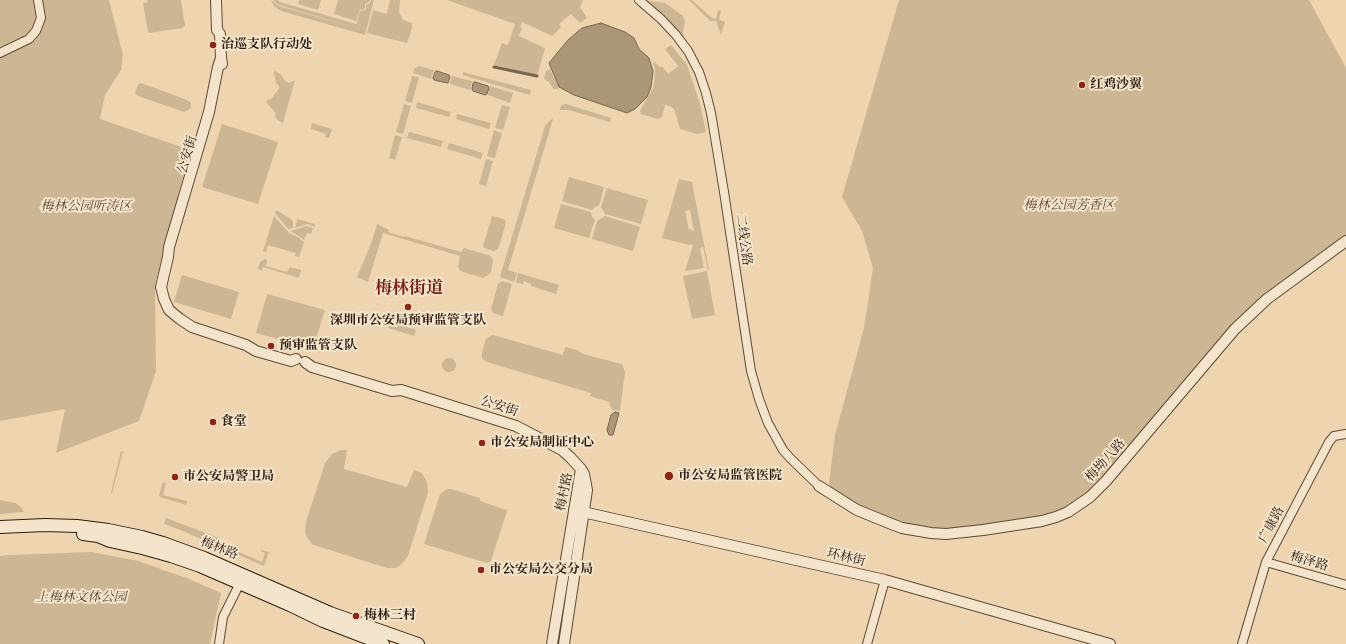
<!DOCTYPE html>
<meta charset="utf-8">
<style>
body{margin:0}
canvas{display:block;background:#eed5af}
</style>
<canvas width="1346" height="644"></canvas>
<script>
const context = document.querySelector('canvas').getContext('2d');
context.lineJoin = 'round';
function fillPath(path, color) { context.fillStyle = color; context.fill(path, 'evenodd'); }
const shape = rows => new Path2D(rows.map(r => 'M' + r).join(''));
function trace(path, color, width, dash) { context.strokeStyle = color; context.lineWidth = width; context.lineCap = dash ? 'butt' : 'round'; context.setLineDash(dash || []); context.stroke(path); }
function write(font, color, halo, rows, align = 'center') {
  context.font = font + ' Cardo,"Noto Serif SC",serif'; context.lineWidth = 4; context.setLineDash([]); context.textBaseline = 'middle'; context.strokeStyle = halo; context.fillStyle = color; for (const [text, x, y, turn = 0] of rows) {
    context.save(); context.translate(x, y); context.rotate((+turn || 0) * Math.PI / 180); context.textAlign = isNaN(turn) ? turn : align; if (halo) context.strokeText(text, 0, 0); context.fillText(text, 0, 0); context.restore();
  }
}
const green = shape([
 [0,0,109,0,123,55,121,70,105,95,100,119,190,150,155,284,156,371,139,421,56,453,65,409,0,421],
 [147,0,181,0,185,26,182,28,150,33,148,32,143,3,148,2],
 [271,0,279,6,366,31,365,35,281,11,274,6],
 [273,0,278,0,280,2,356,24,360,11,366,10,366,5,370,3,371,0,374,0,366,31,279,5],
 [299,0,321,0,318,10,298,4],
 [338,0,370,0,369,2,365,4,365,9,360,10,361,6,356,21,334,14],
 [390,0,400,0,399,12,403,20,412,23,412,29,407,43,367,33,373,10,387,14],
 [447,0,583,0,580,7,587,18,580,23,571,14,559,24,561,27,552,36,522,22,520,27,522,28,519,36,545,48,537,76,494,65,502,43,508,45,515,24],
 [643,0,665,3,683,16,685,21,683,33,684,36,682,36],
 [689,0,692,0,711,17,716,19,718,10,721,11,719,20,725,22,721,35,716,21,710,21],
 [899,0,1309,0,1346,68,1346,241,1267,299,1132,452,1068,512,983,530,916,531,839,499,829,484,835,435,864,328,873,268,862,231,842,197],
 [671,45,687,65,700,104,706,132,697,134,680,129,674,109,670,106,665,105,662,117,658,119,641,114,640,111,654,86,655,69,653,63,655,62,660,68,662,66,668,74,678,66,665,49],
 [419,66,434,70,431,79,413,73,414,69],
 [550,69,559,88,558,89,553,89,549,82,544,79,546,71],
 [275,71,281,75,285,81,289,83,295,80,283,123,276,119,275,112,266,102,267,100,271,99,279,89,279,86,276,83,274,72],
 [463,72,516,86,531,90,530,95,462,75],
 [412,76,419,77,412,103,405,101],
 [452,76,472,81,470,90,450,84],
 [141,83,185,99,191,103,191,108,185,112,181,111,138,96,135,93,138,85],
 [490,86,513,93,510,103,488,95],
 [417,102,451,112,449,117,416,108],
 [404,104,411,106,403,134,396,132],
 [566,104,611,118,610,122,569,110,560,110,561,105],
 [502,105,510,107,503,130,495,128],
 [457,114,491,123,489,129,456,119],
 [553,119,508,270,517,273,514,282,500,277,545,126,550,120],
 [312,123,332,129,329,138,325,137,326,134,311,129],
 [222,124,278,142,258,204,202,187],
 [494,130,502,133,495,158,487,156],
 [409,132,443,141,441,147,407,138],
 [395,135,402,137,395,160,389,158],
 [449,143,483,153,481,159,447,149],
 [486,159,493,161,486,186,479,184],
 [569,177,604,187,599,206,595,207,592,210,562,201],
 [679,179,692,182,709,270,708,270,703,247,700,248,704,268,685,271,693,245,690,244,689,245,662,238],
 [690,210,694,231,692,231,692,229,689,230,685,211],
 [607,188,648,200,641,224,605,214,601,207],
 [561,204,591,212,592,217,595,220,589,238,554,228],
 [276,210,291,219,291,220,293,221,293,228,288,229,275,213],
 [274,216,289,233,298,237,304,242,299,257,295,256,296,253,268,245,266,252,263,251],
 [492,216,504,219,506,222,499,247,498,249,494,251,484,248,483,246],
 [605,216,640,227,633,251,592,239,597,221],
 [297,219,315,224,315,227,307,224,295,228],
 [377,224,389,230,388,232,404,237,405,236,461,252,464,248,491,256,493,262,491,272,487,276,483,278,460,271,458,267,460,256,383,233,368,282,357,277,372,241],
 [306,226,313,228,311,234,307,233,304,240,291,231],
 [265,259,267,260,266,266,287,272,290,267,301,270,299,278,263,267,262,270,259,270,258,268,260,262],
 [707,271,715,315,692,319,683,276],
 [518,273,559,285,556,294,531,286,531,284,524,281,523,284,516,282],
 [182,275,239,292,231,319,174,302],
 [502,281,512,284,503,316,493,313,491,309,498,284],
 [267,294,325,310,313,349,256,333],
 [390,322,416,330,414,336,388,328],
 [493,335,563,355,565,347,577,350,583,354,622,364,625,372,620,411,612,410,609,402,590,396,591,393,487,362,483,360,482,357,482,352,486,339,490,336],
 '442 365a7 7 0 1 1 14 0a7 7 0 1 1-14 0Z',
 [341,450,347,450,344,469,407,487,414,470,422,473,427,482,428,492,408,556,401,565,395,568,387,568,317,546,312,544,307,537,305,531,306,522,325,463,332,454],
 [121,451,123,451,112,494,111,493],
 [163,482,166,483,163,495,187,501,186,505,160,497,159,495],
 [447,489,451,489,480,498,480,501,509,511,507,511,490,564,424,544,440,494],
 [0,500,15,503,20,506,24,512,0,514],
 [166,518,214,536,218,538,225,546,262,562,265,553,260,551,261,550,269,552,264,566,178,529,164,524],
 [91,552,139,561,158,568,158,567,160,569,187,578,221,593,210,644,0,644,0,556,10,555]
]);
const water = shape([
 [601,23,625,32,634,38,639,49,649,58,653,71,651,87,647,97,635,109,627,113,574,95,559,87,549,63,568,40,582,28,601,23],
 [437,71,449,75,450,77,448,83,447,83,434,80,433,78,435,72,437,71],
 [475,82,488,86,489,88,487,94,485,95,473,91,472,89,473,83,475,82],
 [615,412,619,413,613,435,609,435,607,430,611,415,615,412]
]);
const stream = shape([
 [494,67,537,76]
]);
const minor = shape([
 [639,0,661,19,676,35,688,51,699,72,706,93,711,113,724,192,751,371,759,399,768,423,783,450,791,459,819,486],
 [0,53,29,39,36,31,41,18,38,0],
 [1266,562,1346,585],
 [219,644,223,617,240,583],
 [867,644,885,580],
 [1242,644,1266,562,1329,442,1334,436,1346,434]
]);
const tertiary = shape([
 [216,0,217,30,220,34,221,58,222,64],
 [221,58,218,67,209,112,169,247,168,257,161,287,164,299,169,310,180,319,192,327,246,345,256,351,291,361,296,359],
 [305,362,312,367,392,391,401,390,516,426,562,450,570,457,581,469,584,474,587,490,564,644],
 [819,486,857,510,889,523,902,528,931,533,946,534,983,530,1042,521,1056,517,1068,512,1090,497,1106,481,1235,329,1267,299,1346,241],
 [574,510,885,580,1110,644],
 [552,644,581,469]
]);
const secondary = shape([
 [0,527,45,525,77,526,108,530,142,537,163,543,204,558,330,613,418,644],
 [83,534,98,536,110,541,142,548,171,556,200,566,290,605,323,621,383,644]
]);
const markers = [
 [213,45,4,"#8f2418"],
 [1082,85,4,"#8f2418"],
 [408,307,4,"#8f2418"],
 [271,346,4,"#8f2418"],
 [213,422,4,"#8f2418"],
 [482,443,4,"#8f2418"],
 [669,476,5,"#8f2418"],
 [175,477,4,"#8f2418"],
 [481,570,4,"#8f2418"],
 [356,616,4,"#8f2418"]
];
const poiNames = [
 ["治巡支队行动处",221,45],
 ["红鸡沙翼",1090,85],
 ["深圳市公安局预审监管支队",408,321,"center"],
 ["预审监管支队",279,346],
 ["食堂",221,422],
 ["市公安局制证中心",490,443],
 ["市公安局监管医院",678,476],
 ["市公安局警卫局",183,477],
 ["市公安局公交分局",489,570],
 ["梅林三村",364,616]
];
const streetNames = [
 ["公安街",188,155,-74],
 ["二线公路",743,240,82],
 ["公安街",499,407,18],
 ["梅坳八路",1106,461,-48],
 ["梅村路",565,492,-78],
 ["广康路",1272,525,-62],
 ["梅林路",219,549,22],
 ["环林街",846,558,13],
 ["梅泽路",1309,562,16]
];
const parkNames = [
 ["梅林公园芳香区",1069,206],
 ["梅林公园听涛区",86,207],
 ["上梅林文体公园",81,598]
];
const districtNames = [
 ["梅林街道",409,289]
];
fillPath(green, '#cdb694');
fillPath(water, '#ac9678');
trace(water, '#79654e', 1);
trace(stream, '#79654e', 3);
trace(minor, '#5d4a36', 10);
trace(tertiary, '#5d4a36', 12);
trace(secondary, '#2d1c0e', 14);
trace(minor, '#f4e4cb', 8);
trace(tertiary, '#f4e4cb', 10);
trace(secondary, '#f4e4cb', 12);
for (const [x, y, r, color] of markers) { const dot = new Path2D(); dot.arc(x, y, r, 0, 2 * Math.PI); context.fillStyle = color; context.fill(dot); trace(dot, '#f4e4cb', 1.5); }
write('bold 13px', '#2d1c0e', '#f4e4cb', poiNames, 'left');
write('13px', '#2d1c0e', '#f4e4cb', streetNames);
write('italic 13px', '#5d4a36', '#f4e4cb', parkNames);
write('bold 17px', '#7a1f14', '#f4e4cb', districtNames);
</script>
